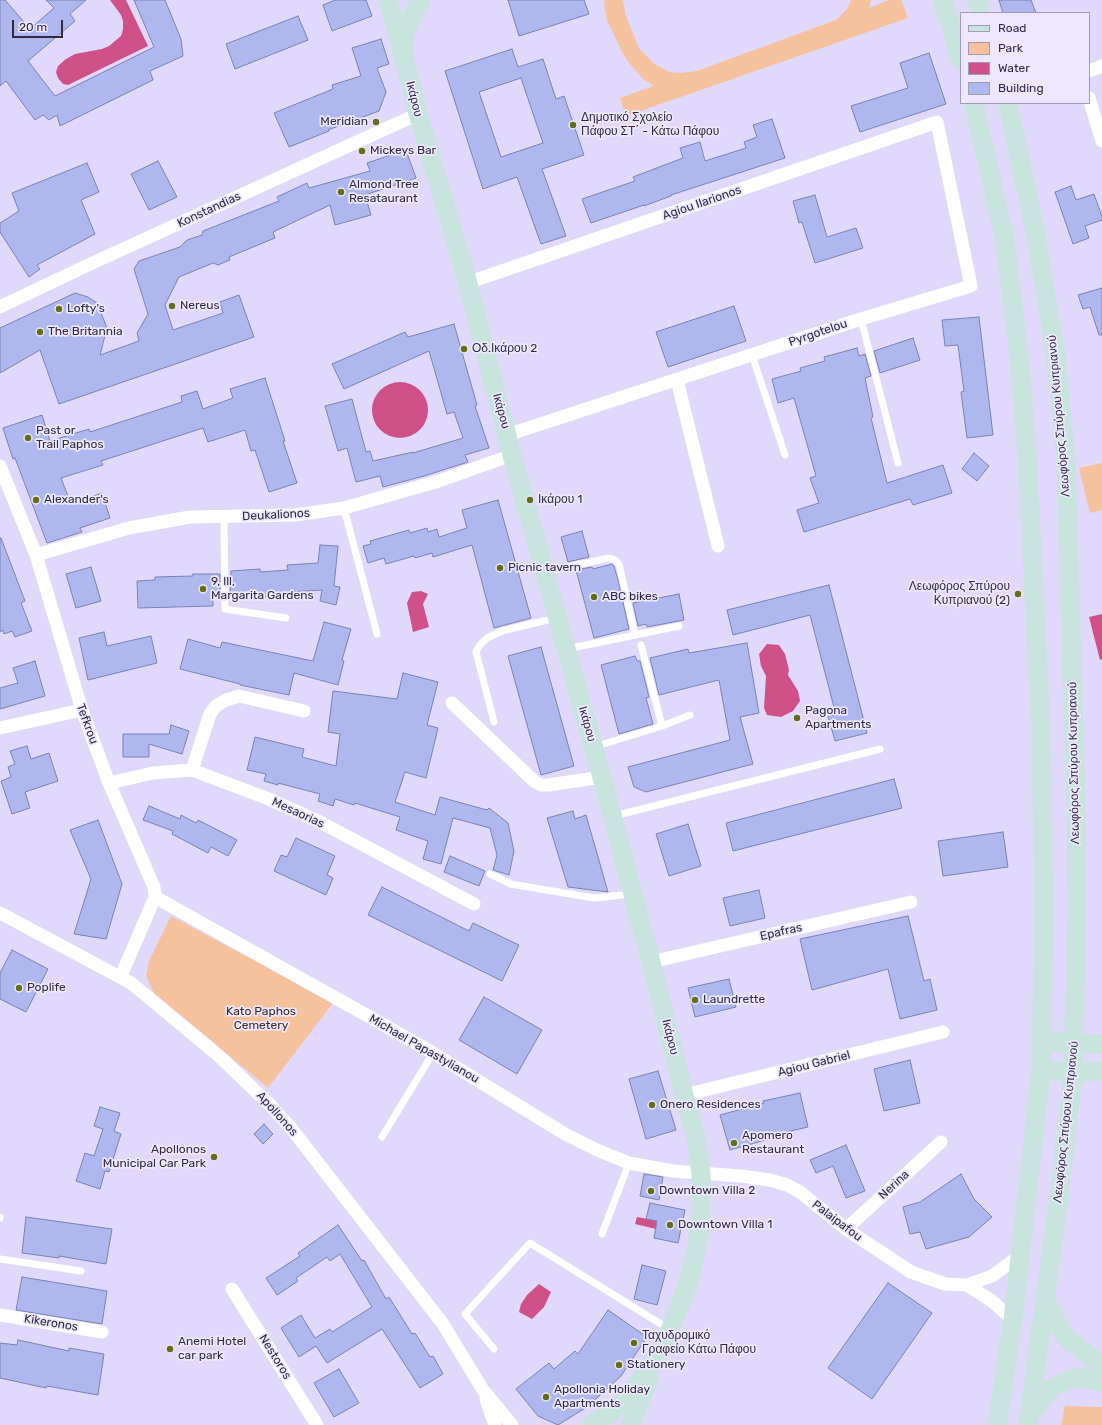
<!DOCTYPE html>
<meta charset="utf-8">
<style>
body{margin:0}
#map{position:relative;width:1102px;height:1425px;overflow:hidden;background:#e1d9fb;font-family:Rubik,sans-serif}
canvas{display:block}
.legend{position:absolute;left:960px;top:12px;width:130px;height:92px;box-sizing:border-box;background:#ede8ff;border:1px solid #a19cb3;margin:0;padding:5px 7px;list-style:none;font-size:12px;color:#302b40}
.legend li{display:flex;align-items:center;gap:8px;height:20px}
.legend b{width:20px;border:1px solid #a19cb3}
.scale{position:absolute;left:12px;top:20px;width:51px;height:18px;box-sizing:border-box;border:2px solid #302b40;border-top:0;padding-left:5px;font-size:12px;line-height:14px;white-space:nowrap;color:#302b40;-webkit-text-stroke:3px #ede8ff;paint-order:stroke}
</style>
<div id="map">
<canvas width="1102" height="1425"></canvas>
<ul class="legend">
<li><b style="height:5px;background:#c7e4dd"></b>Road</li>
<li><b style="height:11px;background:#f6c29d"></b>Park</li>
<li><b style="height:11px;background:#cf5187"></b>Water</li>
<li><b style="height:11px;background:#aeb8ee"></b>Building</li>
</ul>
<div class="scale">20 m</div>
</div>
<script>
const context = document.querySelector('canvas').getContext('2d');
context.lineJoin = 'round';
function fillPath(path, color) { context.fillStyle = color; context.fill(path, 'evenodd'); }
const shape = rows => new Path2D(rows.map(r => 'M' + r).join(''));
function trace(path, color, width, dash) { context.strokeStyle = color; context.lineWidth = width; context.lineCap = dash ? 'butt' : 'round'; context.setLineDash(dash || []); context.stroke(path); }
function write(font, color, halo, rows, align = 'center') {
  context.font = font + ' Rubik,sans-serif'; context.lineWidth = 3.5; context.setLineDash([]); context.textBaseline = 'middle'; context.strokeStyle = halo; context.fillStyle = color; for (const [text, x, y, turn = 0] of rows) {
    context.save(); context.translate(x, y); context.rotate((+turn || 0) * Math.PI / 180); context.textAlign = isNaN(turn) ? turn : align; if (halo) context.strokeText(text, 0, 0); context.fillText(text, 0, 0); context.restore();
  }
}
const green = shape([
 [605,0,623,0,626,16,639,48,653,63,669,72,681,73,697,71,836,20,847,9,851,0,871,0,869,8,889,0,901,0,908,18,626,116,620,98,654,86,644,80,629,63,622,52,607,20,604,5],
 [1102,463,1102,510,1090,513,1079,468],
 [171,916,333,1003,268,1088,154,993,146,976,149,961],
 [1065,1406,1102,1407,1102,1425,1061,1425]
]);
const water = shape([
 [110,0,126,0,148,46,68,85,63,84,58,78,56,72,58,66,66,59,75,54,102,49,109,46,121,36,123,29,123,21,121,15],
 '372 410a28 28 0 1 1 56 0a28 28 0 1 1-56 0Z',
 [421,591,428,594,423,604,429,627,413,632,407,603,412,592],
 [1102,614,1102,659,1100,660,1089,617],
 [767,644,779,645,785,654,789,670,788,675,798,691,800,701,793,711,781,717,767,715,764,708,766,676,761,666,759,654],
 [637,1217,658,1221,656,1229,635,1224],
 [539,1284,551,1292,544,1307,532,1319,519,1312,521,1304,527,1295]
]);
const building = shape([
 [0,0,5,0,30,29,54,8,46,0,86,0,70,14,75,21,28,61,55,96,154,47,134,0,165,0,181,39,183,56,150,71,153,80,60,126,57,115,49,120,43,115,35,120,6,81,0,86,0,0],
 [335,0,366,0,372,16,332,31,323,5,335,0],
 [508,0,584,0,589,14,519,36,508,0],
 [999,0,1031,0,1036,13,1003,13,999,0],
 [298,16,308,40,235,69,226,44,298,16],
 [381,39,389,64,377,68,386,92,379,111,328,130,329,131,289,147,274,113,333,89,332,85,361,76,352,48,381,39],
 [512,49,518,67,543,59,556,99,564,96,584,155,542,169,566,236,541,244,517,177,483,189,445,71,512,49],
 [521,78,543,143,501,157,479,92,521,78],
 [929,53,946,104,860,132,851,106,908,88,900,63,929,53],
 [772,119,785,158,671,195,671,196,644,206,644,205,591,223,582,199,635,181,633,177,683,158,680,148,700,142,705,161,746,148,744,142,757,137,753,125,772,119],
 [406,150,416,178,365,195,371,215,335,225,330,205,273,232,275,238,229,257,230,260,218,265,213,263,179,277,165,305,173,330,223,313,220,302,239,295,254,337,59,404,40,350,0,373,0,328,75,293,88,297,97,303,107,328,100,355,139,341,137,333,148,314,134,269,139,261,180,247,187,240,202,235,203,231,279,201,277,197,307,183,309,188,370,171,367,163,406,150],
 [158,161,177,197,149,210,131,174,158,161],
 [87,163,99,192,81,200,95,234,37,265,40,269,29,277,0,232,0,223,19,211,12,193,87,163],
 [1071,186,1076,200,1094,194,1102,217,1102,220,1085,226,1089,238,1073,244,1055,192,1071,186],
 [815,195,827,237,856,228,863,248,815,263,802,222,799,223,793,201,815,195],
 [1102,288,1102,335,1099,335,1090,307,1083,309,1078,295,1102,288],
 [734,306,746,341,668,367,656,332,734,306],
 [979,317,993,435,967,438,961,392,964,391,958,345,945,346,942,320,979,317],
 [454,324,477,405,475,406,489,448,465,455,468,462,424,476,383,487,380,476,356,482,347,448,338,451,325,406,352,399,366,452,370,451,373,461,413,452,413,453,463,438,454,412,447,414,429,351,344,389,332,364,405,332,408,337,454,324],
 [913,338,920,360,880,373,874,351,913,338],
 [857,348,859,356,865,354,871,376,865,378,873,417,871,418,887,483,943,465,952,493,913,505,910,499,804,532,797,510,819,503,810,478,816,476,794,398,778,403,772,379,801,371,800,368,825,361,824,357,857,348],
 [265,378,285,441,283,441,297,483,269,492,255,450,251,451,245,430,208,442,203,428,101,461,103,465,61,478,71,504,102,493,110,518,80,528,82,532,47,543,15,458,13,459,3,428,42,415,50,441,89,429,90,432,182,402,181,396,197,391,203,409,233,398,230,389,265,378],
 [974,453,989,466,977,481,962,469,974,453],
 [498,500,531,618,494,628,472,545,433,557,432,553,415,558,414,556,386,564,384,558,368,563,363,546,371,544,370,541,409,530,410,533,427,528,428,532,437,529,439,537,467,528,462,510,498,500],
 [582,531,589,557,568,562,561,537,582,531],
 [0,538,1,538,25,601,21,603,32,631,15,637,12,631,4,634,3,630,0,632,0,538],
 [320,545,338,546,334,586,340,587,336,605,320,601,322,590,289,592,289,596,262,597,262,595,230,596,231,571,260,569,260,572,288,570,287,565,318,563,320,545],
 [612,564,614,566,618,580,629,629,594,638,576,570,592,567,593,569,612,564],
 [91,567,101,601,76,608,66,574,91,567],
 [193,574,220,574,220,596,213,597,213,606,138,608,137,581,155,580,155,577,193,576,193,574],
 [829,585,867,733,835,741,828,716,836,715,810,615,733,635,727,610,829,585],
 [679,594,684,620,647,627,646,624,638,626,633,603,679,594],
 [324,622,351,629,342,660,344,661,338,685,294,673,289,695,240,685,240,684,180,669,188,639,220,648,222,642,313,661,324,622],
 [104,632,107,646,151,636,157,663,88,680,79,638,104,632],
 [747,643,759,713,740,717,753,764,646,792,634,787,628,767,730,740,719,680,659,695,650,658,688,649,689,653,747,643],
 [541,647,574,766,541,775,508,656,541,647],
 [635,656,637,661,640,661,649,697,646,698,653,724,619,734,601,665,635,656],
 [35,661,45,696,0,709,0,688,18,683,13,668,35,661],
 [403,673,438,682,427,725,438,728,426,778,405,772,395,802,435,815,440,797,487,810,489,808,508,823,514,851,509,875,493,870,497,855,490,828,453,818,441,864,423,859,428,841,396,830,400,817,355,803,354,805,335,799,333,806,318,801,320,794,278,783,278,785,264,781,266,774,247,770,255,737,304,749,302,757,336,766,340,734,328,732,333,691,397,699,403,673],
 [171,725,189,731,182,754,149,744,149,757,123,757,123,734,169,734,171,725],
 [27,746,31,759,49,753,58,781,25,792,30,808,12,814,1,781,11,777,8,767,15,764,10,751,27,746],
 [894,779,902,808,733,851,726,823,894,779],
 [149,806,180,819,181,815,196,823,198,820,237,840,228,856,211,847,208,853,172,834,173,831,143,820,149,806],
 [573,811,575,819,586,815,608,892,568,887,547,818,573,811],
 [98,820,122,884,106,939,74,934,91,879,70,830,98,820],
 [688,824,701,866,669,876,656,834,688,824],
 [1003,832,1008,867,943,876,938,841,1003,832],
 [296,838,335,856,327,875,333,878,326,895,274,871,281,855,287,857,296,838],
 [450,856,485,871,479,886,444,872,450,856],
 [382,887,469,931,473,923,519,945,502,981,368,915,382,887],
 [759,890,765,918,730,926,723,898,759,890],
 [908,916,924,981,930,979,937,1010,900,1019,888,969,812,990,800,939,908,916],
 [12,950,48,969,26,1012,0,999,0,973,12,950],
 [729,979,736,1007,695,1017,688,988,729,979],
 [484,997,542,1030,517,1074,459,1040,484,997],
 [910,1060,920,1103,884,1111,874,1069,910,1060],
 [658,1071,676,1130,646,1139,629,1079,658,1071],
 [800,1093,808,1127,764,1137,765,1140,730,1150,720,1115,764,1103,763,1101,800,1093],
 [100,1107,120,1113,114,1131,121,1134,109,1172,105,1171,100,1189,76,1181,85,1153,94,1156,103,1129,94,1126,100,1107],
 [264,1124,273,1134,263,1144,254,1134,264,1124],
 [846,1145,865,1191,846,1198,833,1166,816,1173,810,1160,846,1145],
 [644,1174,663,1177,659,1200,640,1196,644,1174],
 [961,1174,974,1199,992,1217,969,1237,926,1249,920,1232,910,1234,903,1207,920,1202,961,1174],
 [650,1203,685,1210,678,1243,654,1238,657,1221,646,1219,650,1203],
 [26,1217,112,1229,106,1264,59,1256,59,1258,22,1253,26,1217],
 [338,1225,362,1261,364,1260,386,1299,389,1297,412,1334,415,1333,430,1357,433,1356,443,1374,420,1388,382,1329,327,1363,316,1346,299,1357,281,1328,301,1315,315,1338,330,1329,332,1332,372,1307,340,1254,330,1261,327,1257,296,1278,298,1281,277,1295,266,1278,300,1256,298,1253,338,1225],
 [642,1265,666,1271,657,1305,634,1299,642,1265],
 [22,1277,107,1291,102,1324,16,1310,22,1277],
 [888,1283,932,1313,872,1399,828,1368,888,1283],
 [608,1310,647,1337,621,1376,587,1407,558,1425,538,1416,516,1389,549,1363,554,1369,575,1351,578,1354,608,1310],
 [18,1340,69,1351,69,1348,104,1354,98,1395,47,1386,46,1388,0,1378,0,1343,17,1345,18,1340],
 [339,1369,359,1403,334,1417,314,1383,339,1369]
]);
const lane = shape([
 [861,319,898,463],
 [752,355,785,455],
 [344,508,377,634],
 [224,517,225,609,286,618],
 [545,572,609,558,615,560,619,564,635,635],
 [641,645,662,726],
 [567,649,679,626],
 [494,722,476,652,480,645,487,638,502,631,556,618],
 [594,747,662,726,690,715],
 [614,816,880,749],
 [490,874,511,884,594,898,632,894],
 [382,1137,433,1053],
 [0,1218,0,1217],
 [602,1234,629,1163],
 [0,1259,81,1271],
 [494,1349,465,1314,530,1243,669,1329]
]);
const street = shape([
 [1089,71,1102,66],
 [1089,98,1102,141],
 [467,283,937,122,971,286,861,319,507,435],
 [0,307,86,266,418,114],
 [677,380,718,546],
 [0,466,36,555,82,710,109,783,154,887,155,897,121,976],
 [36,555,129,528,190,517,295,515,344,508,439,481,512,455],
 [452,703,535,782,541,785,548,785,602,777],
 [0,728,82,710],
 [192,770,210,714,216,706,226,700,239,696,304,711],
 [109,783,153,773,192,770,269,799,322,823,474,904],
 [155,897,368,1016,433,1053,565,1134,597,1150,629,1163,673,1171,741,1176,770,1180,787,1185,800,1192,846,1229,911,1272,945,1284,967,1285,992,1276,1021,1255],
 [0,913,131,983,219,1056,270,1105,291,1128,443,1324,483,1390,512,1425],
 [651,962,911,902],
 [684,1095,943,1032],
 [846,1229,941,1142],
 [967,1285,992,1301,1013,1320],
 [232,1289,317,1425],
 [0,1315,102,1332],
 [486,1399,495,1425]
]);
const secondary = shape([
 [388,0,404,57,418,114,466,276,512,455,602,777,651,962,684,1095,696,1137,701,1174,701,1224,691,1274,681,1303,663,1347,640,1381,623,1401,613,1411,592,1425],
 [943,0,961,60],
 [977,0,981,13],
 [404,49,405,34,411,19,421,0],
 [974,103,1005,240,1020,365,1027,454,1041,728,1044,917,1041,1070,1013,1320,997,1425],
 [1008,103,1036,235,1055,351,1062,419,1066,463,1076,798,1077,912,1073,1073,1060,1190,1028,1425],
 [1042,1041,1075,1044,1102,1044],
 [1041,1070,1073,1073,1102,1071],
 [1045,1299,1062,1332,1070,1341,1102,1365],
 [1031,1414,1049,1390,1061,1383,1078,1377,1102,1382],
 [630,1425,649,1379]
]);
const markers = [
 [376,122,4,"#646e17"],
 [573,125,4,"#646e17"],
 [362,151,4,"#646e17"],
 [341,192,4,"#646e17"],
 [172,306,4,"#646e17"],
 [59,309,4,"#646e17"],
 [40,332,4,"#646e17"],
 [464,349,4,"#646e17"],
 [28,438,4,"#646e17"],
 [36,500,4,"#646e17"],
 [530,500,4,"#646e17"],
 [500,568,4,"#646e17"],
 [203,589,4,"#646e17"],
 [1018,594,4,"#646e17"],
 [594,597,4,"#646e17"],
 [797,718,4,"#646e17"],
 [19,988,4,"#646e17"],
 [695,1000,4,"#646e17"],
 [652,1105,4,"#646e17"],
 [734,1143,4,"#646e17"],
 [214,1157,4,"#646e17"],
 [651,1191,4,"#646e17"],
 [670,1225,4,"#646e17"],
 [634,1343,4,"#646e17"],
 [170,1349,4,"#646e17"],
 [619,1365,4,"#646e17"],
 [546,1397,4,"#646e17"]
];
const streetNames = [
 ["Ικάρου",414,99,76],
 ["Agiou Ilarionos",702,203,-19],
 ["Konstandias",209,210,-25],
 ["Pyrgotelou",818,333,-19],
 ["Ικάρου",501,411,75],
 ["Λεωφόρος Σπύρου Κυπριανού",1059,416,-95],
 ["Deukalionos",276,515,-3],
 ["Tefkrou",87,724,70],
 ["Ικάρου",587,724,74],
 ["Λεωφόρος Σπύρου Κυπριανού",1074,763,-91],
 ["Mesaorias",298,813,25],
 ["Epafras",781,932,-13],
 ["Ικάρου",670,1037,76],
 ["Michael Papastylianou",424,1049,30],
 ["Agiou Gabriel",814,1064,-14],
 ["Apollonos",277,1114,48],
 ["Λεωφόρος Σπύρου Κυπριανού",1066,1122,-84],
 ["Nerina",894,1185,-43],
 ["Palaipafou",837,1221,37],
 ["Kikeronos",51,1323,9],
 ["Nestoros",275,1357,58]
];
const poiNames = [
 ["Δημοτικό Σχολείο",581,118],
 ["Πάφου ΣΤ΄ - Κάτω Πάφου",581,132],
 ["Meridian",368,122,"right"],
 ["Mickeys Bar",370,151],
 ["Almond Tree",349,185],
 ["Resataurant",349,199],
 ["Nereus",180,306],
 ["Lofty's",67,309],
 ["The Britannia",48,332],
 ["Οδ.Ικάρου 2",472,349],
 ["Past or",36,431],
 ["Trail Paphos",36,445],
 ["Alexander's",44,500],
 ["Ικάρου 1",538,500],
 ["Picnic tavern",508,568],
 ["9, lll,",211,582],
 ["Margarita Gardens",211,596],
 ["Λεωφόρος Σπύρου",1010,587,"right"],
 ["Κυπριανού (2)",1010,601,"right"],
 ["ABC bikes",602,597],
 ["Pagona",805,711],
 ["Apartments",805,725],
 ["Poplife",27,988],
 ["Laundrette",703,1000],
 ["Onero Residences",660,1105],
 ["Apomero",742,1136],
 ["Restaurant",742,1150],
 ["Apollonos",206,1150,"right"],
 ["Municipal Car Park",206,1164,"right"],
 ["Downtown Villa 2",659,1191],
 ["Downtown Villa 1",678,1225],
 ["Ταχυδρομικό",642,1336],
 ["Γραφείο Κάτω Πάφου",642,1350],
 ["Anemi Hotel",178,1342],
 ["car park",178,1356],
 ["Stationery",627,1365],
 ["Apollonia Holiday",554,1390],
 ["Apartments",554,1404]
];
const parkNames = [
 ["Kato Paphos",261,1012],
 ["Cemetery",261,1026]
];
fillPath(green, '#f6c29d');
fillPath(water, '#cf5187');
fillPath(building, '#aeb8ee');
trace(building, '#7982b5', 1);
trace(lane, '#fff', 7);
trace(street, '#fff', 13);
trace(secondary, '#c7e4dd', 19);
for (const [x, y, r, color] of markers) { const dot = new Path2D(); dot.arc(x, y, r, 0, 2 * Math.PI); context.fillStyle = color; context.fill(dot); trace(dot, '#ede8ff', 1.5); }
write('12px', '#302b40', '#ede8ff', streetNames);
write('12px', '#302b40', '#ede8ff', poiNames, 'left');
write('12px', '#3e291b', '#ede8ff', parkNames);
</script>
